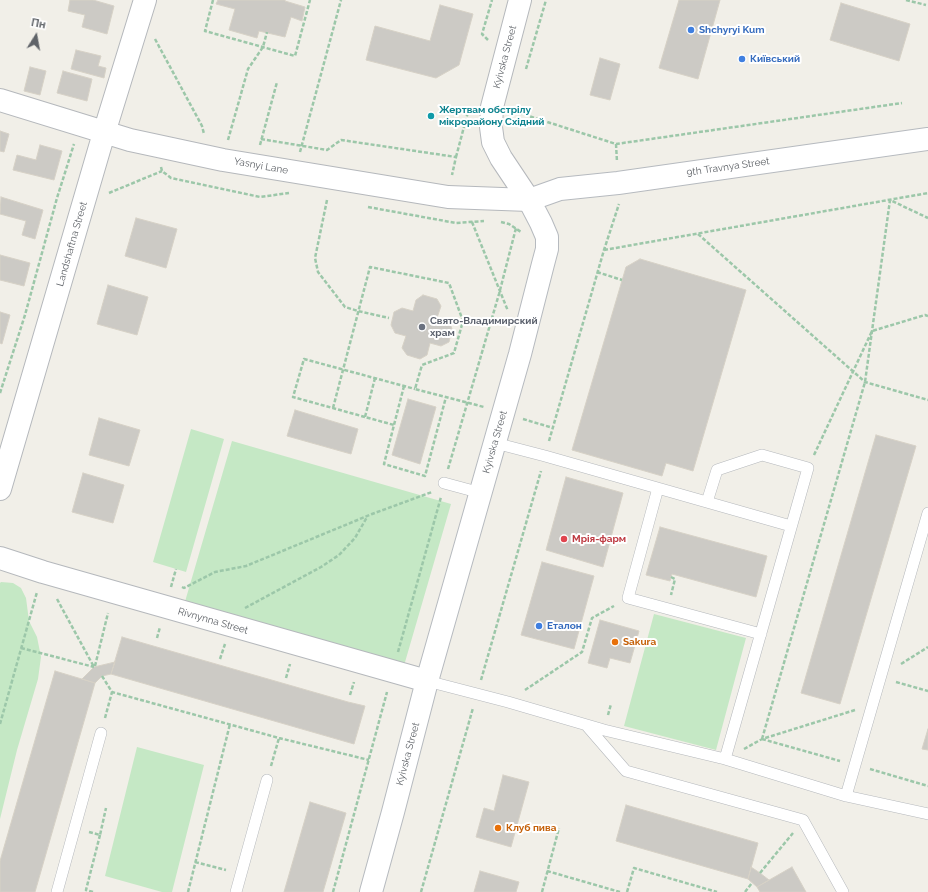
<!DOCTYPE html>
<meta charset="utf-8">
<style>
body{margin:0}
#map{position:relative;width:928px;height:892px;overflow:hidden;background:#f1efe8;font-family:Raleway,sans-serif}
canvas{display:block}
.north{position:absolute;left:16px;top:16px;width:40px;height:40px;-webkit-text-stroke:3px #fff;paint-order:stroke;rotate:11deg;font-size:11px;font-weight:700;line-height:16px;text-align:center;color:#5f6368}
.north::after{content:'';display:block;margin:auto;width:14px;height:18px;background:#5f6368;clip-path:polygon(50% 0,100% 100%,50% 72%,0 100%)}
</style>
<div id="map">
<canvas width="928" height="892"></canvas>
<div class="north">Пн</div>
</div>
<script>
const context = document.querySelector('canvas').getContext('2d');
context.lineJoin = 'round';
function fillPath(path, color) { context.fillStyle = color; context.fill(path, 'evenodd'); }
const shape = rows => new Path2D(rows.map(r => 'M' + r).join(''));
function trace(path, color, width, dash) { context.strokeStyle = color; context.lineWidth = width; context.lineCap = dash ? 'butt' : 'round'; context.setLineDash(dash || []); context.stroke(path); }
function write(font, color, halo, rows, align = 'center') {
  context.font = font + ' Raleway,sans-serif'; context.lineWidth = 4; context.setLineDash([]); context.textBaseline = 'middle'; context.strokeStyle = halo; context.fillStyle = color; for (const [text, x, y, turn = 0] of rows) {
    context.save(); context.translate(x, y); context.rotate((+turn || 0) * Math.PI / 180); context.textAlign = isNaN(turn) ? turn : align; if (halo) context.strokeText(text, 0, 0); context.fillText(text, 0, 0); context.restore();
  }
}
const green = shape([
 [191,429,224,439,186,572,153,562],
 [232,441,451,504,403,669,184,605],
 [1,582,13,583,21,588,26,598,29,621,37,637,41,657,38,679,17,750,0,819,0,583],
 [654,614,746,638,716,750,624,726],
 [137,747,204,765,172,892,162,892,105,876]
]);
const building = shape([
 [70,0,93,0,114,6,107,34,82,27,85,15,68,11,70,0],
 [218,0,285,0,285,1,305,7,302,21,291,17,285,37,259,31,257,38,229,30,235,9,216,4,218,0],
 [679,0,720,0,698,79,659,68,679,0],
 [841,3,910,24,899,61,830,40,841,3],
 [440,5,473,14,459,65,436,78,366,60,375,26,430,41,440,5],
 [76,50,101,56,98,66,106,68,104,78,71,69,76,50],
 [600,58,620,64,610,100,590,95,600,58],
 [30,67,46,71,40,95,24,91,30,67],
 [63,71,92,79,87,101,57,93,63,71],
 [0,131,9,134,4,152,0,151,0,131],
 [40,145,62,151,54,180,13,170,17,155,36,160,40,145],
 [1,197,43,210,35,239,22,235,26,221,0,214,1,197],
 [136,218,177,229,166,268,125,256,136,218],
 [0,255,30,263,24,286,0,280,0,255],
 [640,259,746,290,693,471,666,463,662,476,572,450,626,267,640,259],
 [108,285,148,297,137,335,97,324,108,285],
 [423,295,437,299,441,306,437,318,449,321,452,329,449,342,441,346,430,343,427,355,420,359,407,355,402,348,406,336,395,333,391,325,394,312,402,308,413,311,416,300,423,295],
 [0,312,10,315,2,344,0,343,0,312],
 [408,399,436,407,420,464,392,455,408,399],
 [295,410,358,429,351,454,287,436,295,410],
 [99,418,140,430,129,466,89,455,99,418],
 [876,435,916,446,840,704,801,693,876,435],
 [83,473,124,485,113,523,72,512,83,473],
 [566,477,623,493,603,567,546,550,566,477],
 [660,527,767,556,756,597,672,574,670,581,646,575,660,527],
 [542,562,594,576,574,649,521,635,542,562],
 [600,620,639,631,630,663,610,658,607,668,588,663,600,620],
 [122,637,348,702,365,706,354,744,111,674,122,637],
 [115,662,111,674,102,676,95,683,82,679,94,667,115,662],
 [55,671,95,683,35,892,0,892,0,861,55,671],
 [928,729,928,750,922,749,928,729],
 [503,775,529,782,511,847,476,837,484,808,494,811,503,775],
 [310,802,346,813,323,892,284,892,310,802],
 [626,805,758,843,748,879,616,841,626,805],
 [751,867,760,873,769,880,757,887,748,879,751,867],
 [792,867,806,892,760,892,757,887,792,867],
 [480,871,519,882,516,892,474,892,480,871]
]);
const path = shape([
 [213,0,205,31,295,56,310,0],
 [906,0,926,5],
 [155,39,202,126,204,134],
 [488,40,482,34,492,0],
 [526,69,546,0],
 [513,111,616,144,902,103],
 [261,139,327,150,341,140,456,157,452,175],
 [228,140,248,69,263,47,267,32],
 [616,144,617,162],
 [260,145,277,82],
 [300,152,341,0],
 [456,157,469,108],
 [161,167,162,171,171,178,260,197,289,193],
 [109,193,162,171],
 [327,200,315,258,318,272,345,307,358,311,389,318],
 [368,207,456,223,484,221],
 [472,222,508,311],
 [501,222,509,224,521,232],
 [698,234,865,382,928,400],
 [604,250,928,193],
 [597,272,622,280],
 [375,378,365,417,394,425],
 [404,386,384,464,425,476,446,397],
 [0,393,25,315,57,198,74,144],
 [333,408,370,267,449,283,463,321,454,353,422,365,415,389,484,407],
 [365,417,293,397,304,359,415,389],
 [523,419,553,428],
 [549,441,604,250,619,204],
 [814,455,872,331,925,315,928,316],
 [448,469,499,294,516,228],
 [671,577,675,579,671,595],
 [171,587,176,569],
 [182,587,184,588,215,572,246,566,372,514,432,492],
 [57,599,94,667],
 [245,608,321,567,339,555,355,538,367,517],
 [157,638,160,627],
 [21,648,94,667],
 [398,652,441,497],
 [220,659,225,644],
 [901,664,928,647],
 [95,666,108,613],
 [102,676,112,692,279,738,369,760],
 [286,678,290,664],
 [481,680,541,471],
 [896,682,928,691],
 [525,690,582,652,592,618,614,606],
 [350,695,354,682],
 [608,715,611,704],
 [105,718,112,692],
 [0,724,37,592],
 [762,739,865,382,890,200,928,218],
 [762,739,840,761],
 [744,749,762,739,855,710],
 [271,766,279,738],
 [870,769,928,786],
 [89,832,100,835,106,808],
 [195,862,226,870],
 [547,871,620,892],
 [760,873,793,833],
 [93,892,86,890,100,835],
 [188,892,230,724],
 [333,892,387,692],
 [421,892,473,708],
 [542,892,559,828],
 [627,892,634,868,717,892],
 [745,892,752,883]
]);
const lane = shape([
 [495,443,545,456,791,526],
 [444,483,481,493],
 [658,488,628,598,761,634],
 [707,502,717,470,762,455,808,468,725,759],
 [427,681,508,702,604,730,725,759,846,796,928,814],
 [587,726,626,771,803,820,843,892],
 [846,796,928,513],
 [57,892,101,733],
 [236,892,267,780]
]);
const street = shape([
 [520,0,492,107,491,127,493,142,501,158,529,200],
 [0,100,130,140,223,160,448,197,529,200],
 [0,489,104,133,145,0],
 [0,558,43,572,427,681]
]);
const secondary = shape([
 [371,892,393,812,427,681,520,354,543,264,547,249,547,237,541,223,529,200,560,189,618,183,928,139]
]);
const markers = [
 [691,30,4,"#3f7fe0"],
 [742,59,4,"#3f7fe0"],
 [431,116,4,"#0f9aa8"],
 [422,327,4,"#6b7280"],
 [564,539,4,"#e0444e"],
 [539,626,4,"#3f7fe0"],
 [615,642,4,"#e8710a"],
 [498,828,4,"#e8710a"]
];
const shopNames = [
 ["Shchyryi Kum",699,30],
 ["Київський",750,59],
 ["Еталон",547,626]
];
const streetNames = [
 ["Kyivska Street",505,57,-75],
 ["Yasnyi Lane",261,166,10],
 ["9th Travnya Street",728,167,-8],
 ["Landshaftna Street",72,244,-74],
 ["Kyivska Street",495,442,-74],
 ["Rivnynna Street",213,621,16],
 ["Kyivska Street",408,754,-75]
];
const cultureNames = [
 ["Жертвам обстрілу",439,110],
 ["мікрорайону Східний",439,122]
];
const worshipNames = [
 ["Свято-Владимирский",430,321],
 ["храм",430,333]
];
const healthNames = [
 ["Мрія-фарм",572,539]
];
const foodNames = [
 ["Sakura",623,642],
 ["Клуб пива",506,828]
];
fillPath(green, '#c5e8c5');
fillPath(building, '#cccac5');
trace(building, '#d6d1c6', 1);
trace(lane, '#b5b8bc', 12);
trace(street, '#b5b8bc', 24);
trace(secondary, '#b6babf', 24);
trace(path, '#9cc7a9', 2.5, [4, 2]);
trace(lane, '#fff', 11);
trace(street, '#fff', 22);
trace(secondary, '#fff', 22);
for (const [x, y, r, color] of markers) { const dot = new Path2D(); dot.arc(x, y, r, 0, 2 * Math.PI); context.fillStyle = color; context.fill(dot); trace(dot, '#fff', 1.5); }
write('bold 10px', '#366cbe', '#fff', shopNames, 'left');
write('10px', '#5f6368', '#fff', streetNames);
write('bold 10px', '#0d838f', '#fff', cultureNames, 'left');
write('bold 10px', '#5b616d', '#fff', worshipNames, 'left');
write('bold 10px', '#be3a42', '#fff', healthNames, 'left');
write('bold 10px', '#c56008', '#fff', foodNames, 'left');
</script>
